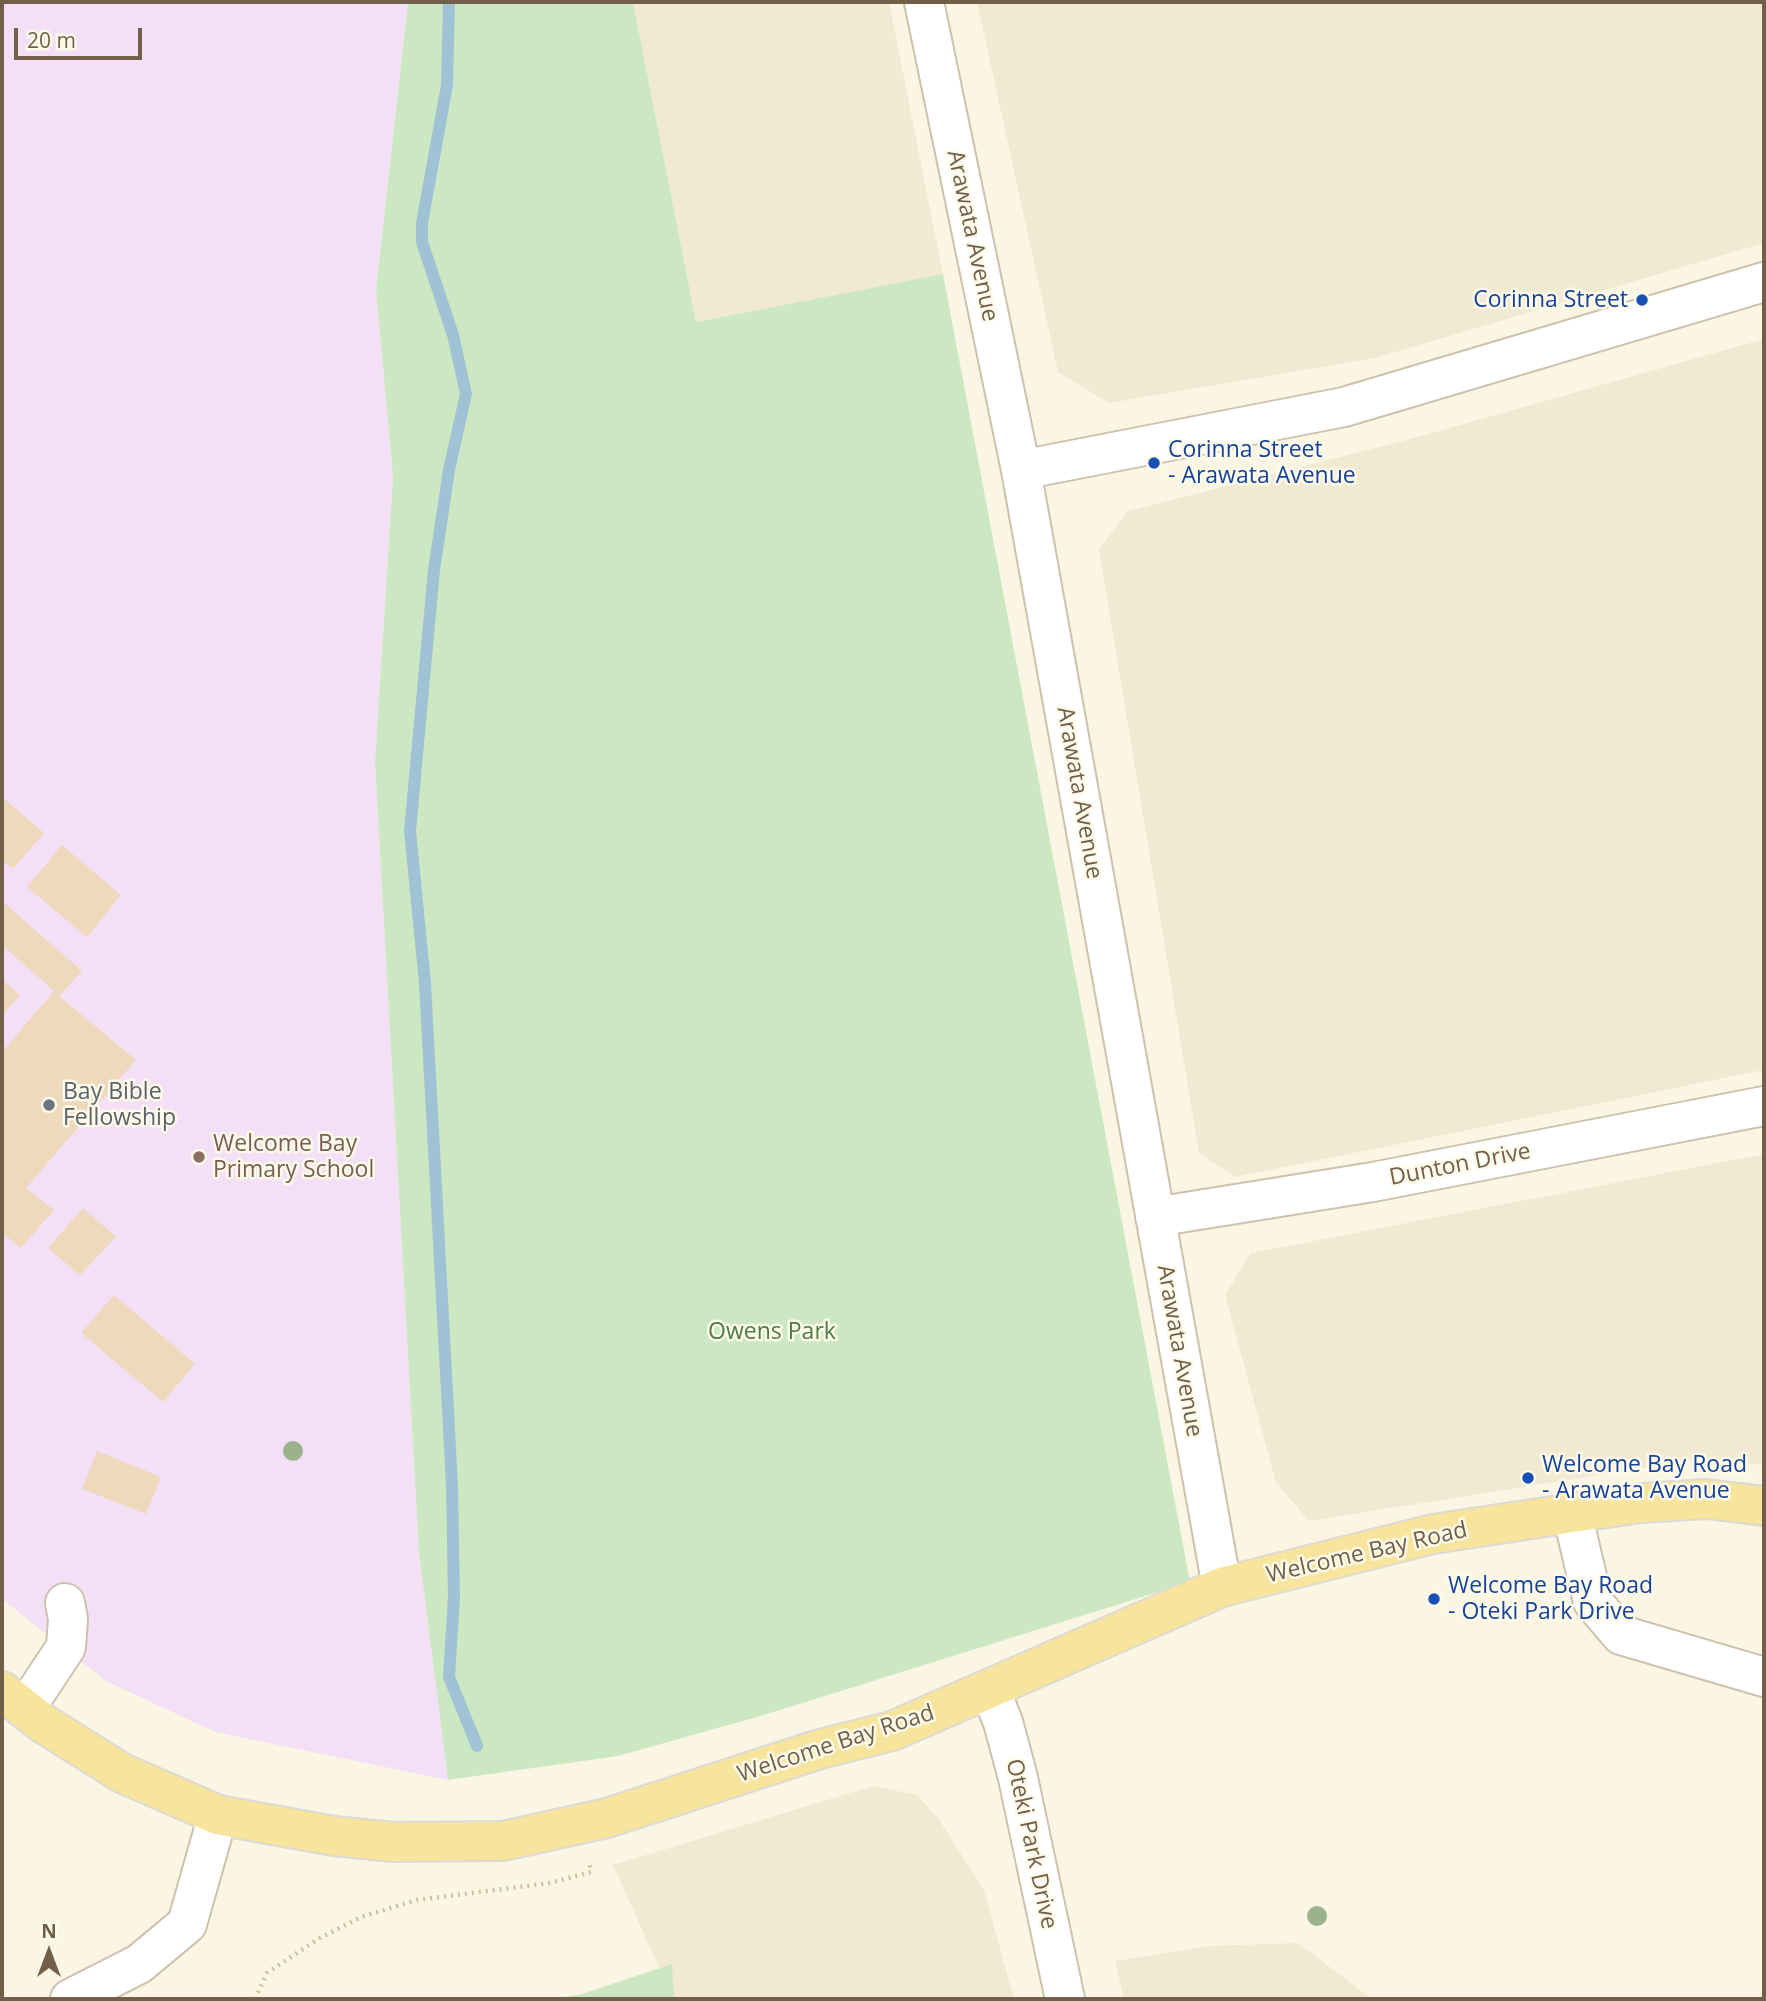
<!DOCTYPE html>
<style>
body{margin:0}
#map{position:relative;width:1766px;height:2001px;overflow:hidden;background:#fbf6e3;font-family:"Open Sans",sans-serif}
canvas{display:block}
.frame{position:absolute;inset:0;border:4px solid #725f4a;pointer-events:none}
.north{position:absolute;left:14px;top:1917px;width:70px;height:70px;-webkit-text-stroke:5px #fefae9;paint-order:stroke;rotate:0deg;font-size:19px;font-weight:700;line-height:28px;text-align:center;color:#725f4a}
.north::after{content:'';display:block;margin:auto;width:24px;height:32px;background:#725f4a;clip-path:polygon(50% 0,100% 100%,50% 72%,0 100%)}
.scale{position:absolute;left:14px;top:28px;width:128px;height:32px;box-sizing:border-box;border:4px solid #725f4a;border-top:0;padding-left:9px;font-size:21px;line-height:24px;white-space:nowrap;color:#725f4a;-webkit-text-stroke:5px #fefae9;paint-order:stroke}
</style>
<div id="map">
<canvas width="1766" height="2001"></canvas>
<div class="frame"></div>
<div class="north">N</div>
<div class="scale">20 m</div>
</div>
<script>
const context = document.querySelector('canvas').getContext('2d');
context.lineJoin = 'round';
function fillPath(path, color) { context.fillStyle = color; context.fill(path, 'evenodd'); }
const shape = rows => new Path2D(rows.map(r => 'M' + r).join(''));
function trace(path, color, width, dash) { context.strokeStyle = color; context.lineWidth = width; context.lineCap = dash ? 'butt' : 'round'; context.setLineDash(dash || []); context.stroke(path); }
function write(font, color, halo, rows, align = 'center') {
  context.font = font + ' "Open Sans",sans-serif'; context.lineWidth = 5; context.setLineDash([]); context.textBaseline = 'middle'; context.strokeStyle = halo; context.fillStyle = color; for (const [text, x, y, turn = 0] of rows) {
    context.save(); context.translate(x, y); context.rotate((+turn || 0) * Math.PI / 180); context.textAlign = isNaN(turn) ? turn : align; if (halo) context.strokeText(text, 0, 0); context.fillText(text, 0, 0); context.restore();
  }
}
const residential = shape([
 [633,2,889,2,943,274,696,322],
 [977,2,1764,2,1764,243,1375,358,1109,403,1058,372],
 [1764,339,1764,1070,1235,1177,1199,1153,1099,550,1128,511,1414,438],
 [1764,1154,1764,1465,1700,1459,1309,1521,1276,1483,1225,1295,1251,1253],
 [873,1786,917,1795,938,1818,984,1890,1014,1999,673,1999,613,1865],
 [1298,1943,1372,1999,1124,1999,1115,1961,1209,1946]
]);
const education = shape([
 [2,2,408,2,376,290,393,477,375,762,419,1553,448,1780,215,1732,106,1681,2,1599]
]);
const green = shape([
 [408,2,633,2,696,322,943,274,1190,1582,764,1715,618,1756,448,1780,419,1553,375,762,393,477,376,290],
 [672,1964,674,1999,545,1999,579,1995]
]);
const stream = shape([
 [449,2,447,85,422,223,422,242,453,335,466,394,449,470,434,570,410,831,425,983,452,1485,454,1597,449,1677,477,1746]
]);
const building = shape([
 [2,797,44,833,13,869,2,860],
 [62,845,121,895,87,937,27,887],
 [2,901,82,971,59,996,136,1060,26,1188,54,1210,21,1248,2,1233,2,1052,54,991,2,945],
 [2,979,20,995,2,1016],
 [83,1208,116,1237,80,1275,48,1248],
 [114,1295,195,1364,163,1402,81,1333],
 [97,1451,161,1477,146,1514,82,1489]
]);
const path = shape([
 [255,1999,267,1973,318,1939,361,1917,417,1900,550,1883,591,1872,589,1862]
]);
const minor = shape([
 [924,2,1021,470,1222,1587],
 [1021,470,1344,407,1764,282],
 [1155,1217,1373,1182,1764,1106],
 [1572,1513,1593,1602,1621,1635,1764,1677],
 [990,1690,1003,1722,1018,1778,1065,1999],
 [25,1709,66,1647,68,1619,65,1603],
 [70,1999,139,1964,187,1924,218,1815]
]);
const major = shape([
 [2,1691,44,1724,122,1773,218,1815,334,1836,393,1842,503,1841,607,1818,820,1749,892,1731,1222,1587,1433,1534,1572,1513,1641,1503,1706,1499,1764,1506]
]);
const trees = [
 [293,1451],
 [1317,1916]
];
const markers = [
 [1642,300,7,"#1a4fb4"],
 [1154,463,7,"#1a4fb4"],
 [49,1105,7,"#6b7280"],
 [199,1157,7,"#8d6e63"],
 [1528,1478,7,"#1a4fb4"],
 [1434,1599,7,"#1a4fb4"]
];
const streetNames = [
 ["Arawata Avenue",972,236,78],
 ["Arawata Avenue",1079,793,80],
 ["Dunton Drive",1460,1165,-11],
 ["Arawata Avenue",1179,1351,80],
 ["Welcome Bay Road",1367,1553,-13],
 ["Welcome Bay Road",836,1744,-18],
 ["Oteki Park Drive",1031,1844,78]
];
const transitNames = [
 ["Corinna Street",1628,300,"right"],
 ["Corinna Street",1168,450],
 ["- Arawata Avenue",1168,476],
 ["Welcome Bay Road",1542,1465],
 ["- Arawata Avenue",1542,1491],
 ["Welcome Bay Road",1448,1586],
 ["- Oteki Park Drive",1448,1612]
];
const worshipNames = [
 ["Bay Bible",63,1092],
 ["Fellowship",63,1118]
];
const educationNames = [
 ["Welcome Bay",213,1144],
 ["Primary School",213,1170]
];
const parkNames = [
 ["Owens Park",772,1332]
];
fillPath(residential, '#f2e9d2');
fillPath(education, '#f3e0f7');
fillPath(green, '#cbe8c2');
trace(stream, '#9fc3d5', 12);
fillPath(building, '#efd9bc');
trace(minor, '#cec1ad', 42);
trace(major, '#ddd9d4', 42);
trace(path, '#d4bd9f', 4.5, [2, 5]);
trace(minor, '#fff', 38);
trace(major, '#f7e59e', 38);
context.fillStyle = '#9bb38c';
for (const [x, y] of trees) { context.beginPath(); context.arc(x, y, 10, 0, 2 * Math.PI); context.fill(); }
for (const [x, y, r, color] of markers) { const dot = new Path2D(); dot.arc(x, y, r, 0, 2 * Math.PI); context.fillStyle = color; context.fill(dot); trace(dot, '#fefae9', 2.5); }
write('23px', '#725f4a', '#fefae9', streetNames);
write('23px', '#164399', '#fefae9', transitNames, 'left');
write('23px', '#5b616d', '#fefae9', worshipNames, 'left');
write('23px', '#785e54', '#fefae9', educationNames, 'left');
write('23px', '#4c7d45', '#fefae9', parkNames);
</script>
